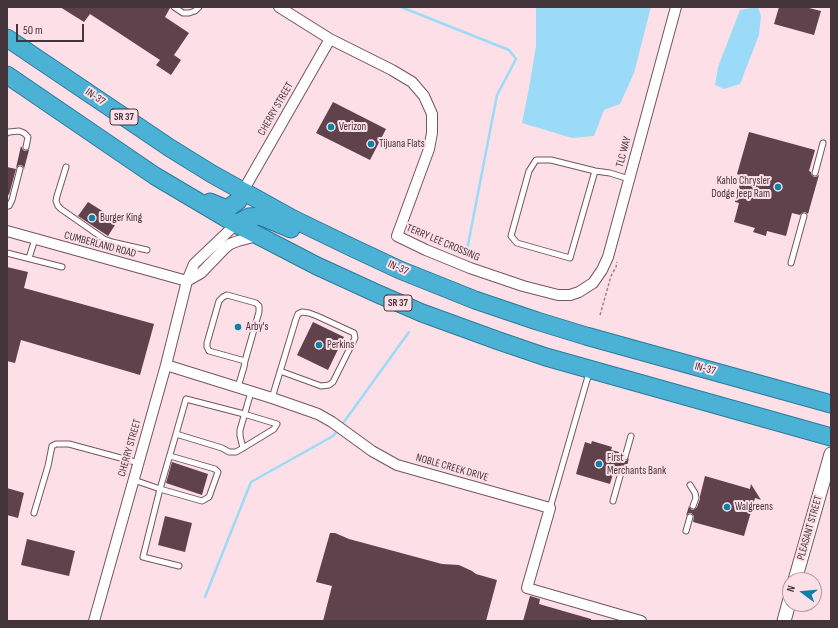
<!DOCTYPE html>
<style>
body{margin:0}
#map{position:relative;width:838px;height:628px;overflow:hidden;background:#fddfe8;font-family:"Sofia Sans Condensed",sans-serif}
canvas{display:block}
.frame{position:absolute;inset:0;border:8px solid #44353a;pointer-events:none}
.north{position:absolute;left:782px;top:572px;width:40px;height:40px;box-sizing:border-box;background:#fddfe8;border:1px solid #b39ba2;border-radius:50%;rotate:286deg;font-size:11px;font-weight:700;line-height:16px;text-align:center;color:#44353a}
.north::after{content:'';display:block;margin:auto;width:14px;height:18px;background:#0a81a7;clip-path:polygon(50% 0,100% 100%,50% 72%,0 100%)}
.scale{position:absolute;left:16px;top:24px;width:68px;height:18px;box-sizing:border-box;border:2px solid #44353a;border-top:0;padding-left:5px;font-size:12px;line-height:14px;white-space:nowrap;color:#44353a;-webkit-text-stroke:3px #fddfe8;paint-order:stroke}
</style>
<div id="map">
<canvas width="838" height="628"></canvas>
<div class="frame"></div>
<div class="north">N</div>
<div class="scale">50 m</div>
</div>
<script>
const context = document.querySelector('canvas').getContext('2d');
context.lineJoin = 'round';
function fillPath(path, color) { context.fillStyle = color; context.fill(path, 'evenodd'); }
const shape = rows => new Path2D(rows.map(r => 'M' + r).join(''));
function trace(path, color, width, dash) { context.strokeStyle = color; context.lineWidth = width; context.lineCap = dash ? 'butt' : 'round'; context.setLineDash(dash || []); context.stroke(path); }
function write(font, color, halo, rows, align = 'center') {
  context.font = font + ' "Sofia Sans Condensed",sans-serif'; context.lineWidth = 4; context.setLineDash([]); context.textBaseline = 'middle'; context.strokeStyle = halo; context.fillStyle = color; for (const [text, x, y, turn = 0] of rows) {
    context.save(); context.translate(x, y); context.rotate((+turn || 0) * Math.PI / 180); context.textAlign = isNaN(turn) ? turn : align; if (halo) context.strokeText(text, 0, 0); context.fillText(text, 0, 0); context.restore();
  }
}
const water = shape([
 [536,7,651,7,634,73,620,104,604,110,594,136,572,138,522,123,529,88,536,46],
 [758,7,761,16,759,35,740,84,724,89,715,85,718,67,740,10]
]);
const stream = shape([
 [401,7,509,50,516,59,497,95,466,255],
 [341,426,409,332],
 [205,597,251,482,333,436,338,430]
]);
const building = shape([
 [60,7,170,7,170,8,165,17,189,33,174,55,181,60,171,75,156,65,160,60,90,14,84,22],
 [779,7,805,7,821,11,814,35,774,24],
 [333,102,386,129,370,160,316,133],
 [749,132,815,150,809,171,811,172,811,174,814,177,816,177,819,175,808,214,805,212,802,213,800,215,792,213,786,236,767,231,766,236,753,232,755,228,734,222,739,203,735,202,742,176,737,174],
 [21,146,23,150,25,151,29,150,24,169,23,166,21,165,19,165,16,168],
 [7,167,16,169,9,195,7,194],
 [88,202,104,212,103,214,107,216,105,219,115,225,108,236,78,216],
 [7,267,28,272,24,288,154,324,140,375,21,340,15,363,7,361],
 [313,322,344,337,328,370,297,355],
 [592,441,612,447,611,450,619,452,618,455,621,456,621,458,624,461,626,461,629,458,626,470,625,467,623,465,620,466,618,468,615,467,610,484,576,474,585,442,591,444],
 [172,462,208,474,202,495,166,483],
 [705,476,750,489,751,484,761,500,755,498,744,536,693,522,694,516,691,513,689,513,686,516,689,506,690,508,692,510,695,509,697,507,700,499,700,496],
 [7,488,24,493,18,518,7,515],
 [165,516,192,523,185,552,158,545],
 [330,533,335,533,349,539,442,564,459,565,472,571,476,574,497,580,486,621,323,621,332,586,316,582],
 [27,539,75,551,69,576,21,565],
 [530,596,540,599,539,604,591,619,591,621,523,621]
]);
const path = shape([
 [600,315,611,276,616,267,617,262]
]);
const service = shape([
 [174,7,183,13,189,13,195,11,199,7],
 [7,133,9,132,19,131,24,133,28,137,26,147],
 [66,167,57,196,56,201,58,206,61,209,104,239,112,242,147,250],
 [595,171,570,258,517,243,511,236,529,171,536,160,551,160,595,171,610,173,629,179],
 [815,173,823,143],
 [7,206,9,206,12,200,20,169],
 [7,253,62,267],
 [29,258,35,239],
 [791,263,804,216],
 [238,387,244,367,245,361,259,312,259,306,256,303,227,295,223,297,219,301,207,343,207,347,209,351,245,361],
 [272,398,296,319,298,314,302,312,309,313,317,316,354,333,355,338,333,382,329,385,321,386,280,371],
 [186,399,244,414,277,424,274,429,243,448,236,452,229,452,222,448,176,434,186,399],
 [243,448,240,436,240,430,251,392],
 [170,456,215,469,218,472,209,497,202,501,160,489,143,557,179,566],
 [625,457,631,436],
 [134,480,160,489,176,434],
 [690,485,695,493,696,498,693,506],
 [613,501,622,469],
 [550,508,589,373],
 [34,513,48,466,52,446,56,444,69,444,139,463],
 [686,531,690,517]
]);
const minor = shape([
 [279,7,330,39,392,70,412,82,424,96,432,114,432,133,429,149,397,236,426,250,470,268,523,286,558,295,570,295,579,292,593,283,602,270,608,257,676,7],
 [243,191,330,39],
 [7,231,187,281],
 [187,281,201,273,225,248,230,244,238,241,257,236],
 [166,365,272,398,318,414,332,422,372,451,397,465,550,508,527,588,641,621],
 [94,621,166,365,187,281,194,264,236,224]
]);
const tertiary = shape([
 [795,580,831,454],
 [784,621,790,599]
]);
const trunk = shape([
 [7,38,170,148,212,174,293,219,353,248,400,270,475,300,537,321,586,336,831,404],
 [7,75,155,176,236,224,317,266,376,293,422,313,499,341,546,357,831,437],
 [210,202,227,209,238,201,243,191],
 [236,224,249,217,260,216,291,229]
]);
const markers = [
 [331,127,4,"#0a81a7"],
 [371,144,4,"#0a81a7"],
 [778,187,4,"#0a81a7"],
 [92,218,4,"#0a81a7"],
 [238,327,4,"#0a81a7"],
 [319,345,4,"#0a81a7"],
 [599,464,4,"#0a81a7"],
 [727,507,4,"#0a81a7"]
];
const shields = [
 [124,117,28],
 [398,303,28]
];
const shieldNames = [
 ["SR 37",124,117],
 ["SR 37",398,303]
];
const streetNames = [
 ["IN-37",95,97,34],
 ["CHERRY STREET",276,109,-60],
 ["TLC WAY",624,152,-75],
 ["TERRY LEE CROSSING",443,243,23],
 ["CUMBERLAND ROAD",100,245,15],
 ["IN-37",398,268,24],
 ["IN-37",705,369,15],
 ["CHERRY STREET",130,448,-74],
 ["NOBLE CREEK DRIVE",452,468,16],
 ["PLEASANT STREET",810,528,-74]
];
const poiNames = [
 ["Verizon",339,127],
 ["Tijuana Flats",379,144],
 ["Kahlo Chrysler",770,181,"right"],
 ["Dodge Jeep Ram",770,194,"right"],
 ["Burger King",100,218],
 ["Arby's",246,327],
 ["Perkins",327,345],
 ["First",607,458],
 ["Merchants Bank",607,471],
 ["Walgreens",735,507]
];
fillPath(water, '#9cdbf8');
trace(stream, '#9cdbf8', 2.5);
fillPath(building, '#5f424b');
trace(service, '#75555f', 7);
trace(minor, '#75555f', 12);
trace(tertiary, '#75555f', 15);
trace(trunk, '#2b7a99', 19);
trace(path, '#9a848b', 1.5, [3, 2]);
trace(service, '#fff', 5);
trace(minor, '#fff', 10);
trace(tertiary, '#fff', 13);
trace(trunk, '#4bb2d6', 17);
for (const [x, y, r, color] of markers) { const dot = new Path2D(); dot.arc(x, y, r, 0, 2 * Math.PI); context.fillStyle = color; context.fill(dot); trace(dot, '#fddfe8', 1.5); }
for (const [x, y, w] of shields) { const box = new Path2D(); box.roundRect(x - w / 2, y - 8, w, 16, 3); context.fillStyle = '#fddfe8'; context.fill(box); trace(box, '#44353a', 1); }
write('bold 10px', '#44353a', null, shieldNames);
write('11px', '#44353a', '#fddfe8', streetNames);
write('11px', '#44353a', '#fddfe8', poiNames, 'left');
</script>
